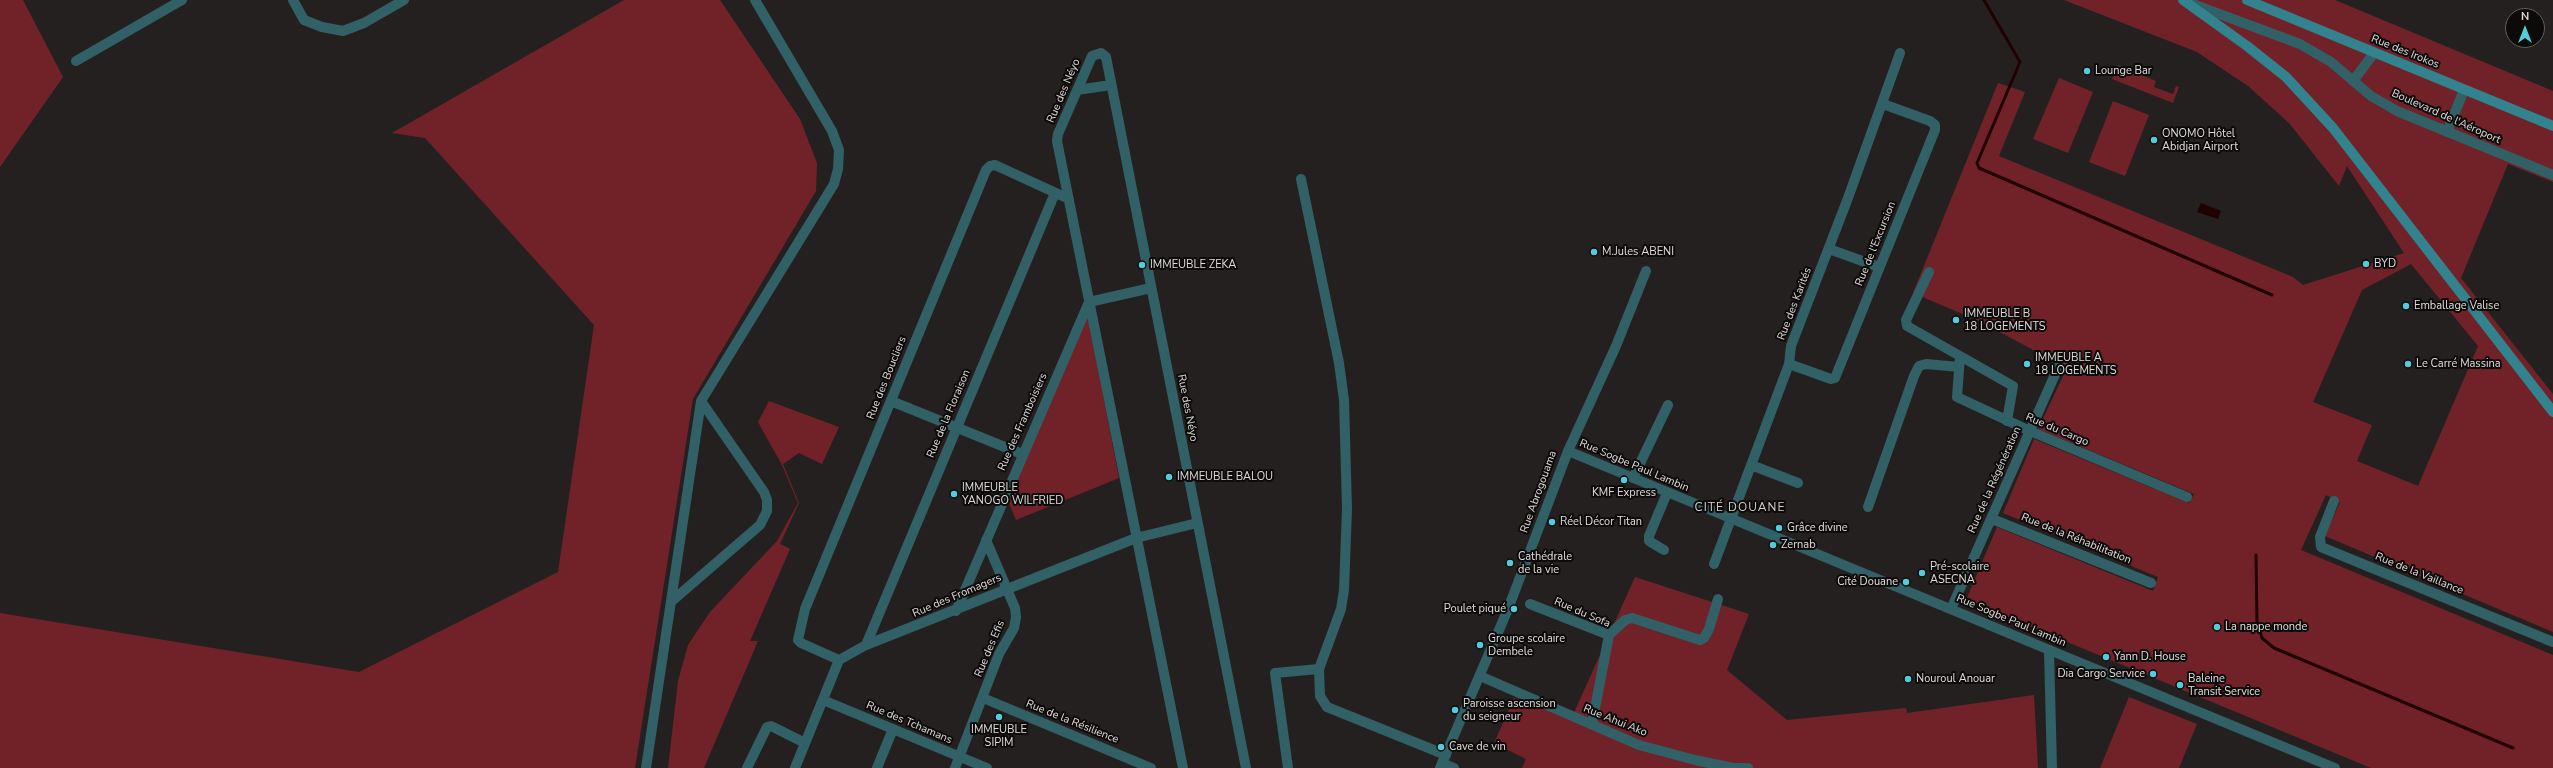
<!DOCTYPE html>
<meta charset="utf-8">
<style>
body{margin:0}
#map{position:relative;width:2553px;height:768px;overflow:hidden;background:#252020;font-family:"Nunito Sans",sans-serif}
canvas{display:block}
.north{position:absolute;left:2505px;top:8px;width:40px;height:40px;box-sizing:border-box;background:#0d0a0a;border:1px solid #615e5e;border-radius:50%;rotate:0deg;font-size:11px;font-weight:700;line-height:16px;text-align:center;color:#e0dcdc}
.north::after{content:'';display:block;margin:auto;width:14px;height:18px;background:#53cbda;clip-path:polygon(50% 0,100% 100%,50% 72%,0 100%)}
</style>
<div id="map">
<canvas width="2553" height="768"></canvas>
<div class="north">N</div>
</div>
<script>
const context = document.querySelector('canvas').getContext('2d');
context.lineJoin = 'round';
function fillPath(path, color) { context.fillStyle = color; context.fill(path, 'evenodd'); }
const shape = rows => new Path2D(rows.map(r => 'M' + r).join(''));
function trace(path, color, width, dash) { context.strokeStyle = color; context.lineWidth = width; context.lineCap = dash ? 'butt' : 'round'; context.setLineDash(dash || []); context.stroke(path); }
function write(font, color, halo, rows, align = 'center') {
  context.font = font + ' "Nunito Sans",sans-serif'; context.lineWidth = 4; context.setLineDash([]); context.textBaseline = 'middle'; context.strokeStyle = halo; context.fillStyle = color; for (const [text, x, y, turn = 0] of rows) {
    context.save(); context.translate(x, y); context.rotate((+turn || 0) * Math.PI / 180); context.textAlign = isNaN(turn) ? turn : align; if (halo) context.strokeText(text, 0, 0); context.fillText(text, 0, 0); context.restore();
  }
}
const green = shape([
 [0,0,23,0,63,77,0,167],
 [624,0,720,0,800,119,817,163,816,191,693,399,635,768,0,768,0,613,359,672,558,572,594,325,425,138,392,133],
 [2064,0,2335,0,2553,91,2553,182,2508,164,2461,278,2553,394,2553,632,2325,536,2340,502,2326,495,2301,550,2553,655,2553,768,2371,768,1966,600,1997,527,2153,591,2158,577,2003,513,2034,439,2189,503,2194,494,2038,429,2067,368,1979,321,1913,293,1998,83,2025,92,1999,156,2293,277,2303,285,2404,253,2347,166,2339,186,2289,123,2248,86,2197,52],
 [2411,264,2478,346,2418,486,2357,461,2372,425,2313,402,2362,290],
 [2118,65,2156,81,2154,87,2173,94,2176,86,2179,87,2173,103,2112,79],
 [2059,78,2093,92,2068,153,2033,139],
 [2113,101,2149,115,2125,176,2089,162],
 [1087,312,1119,478,1016,520,1008,501],
 [769,401,839,427,822,464,799,453,783,464,799,503,780,544,790,549,750,641,758,641,704,768,668,768,678,681,688,645,710,612,777,541,798,503,782,465,758,422],
 [1635,577,1749,614,1727,670,1787,720,1906,708,1907,713,2034,695,2038,768,1522,768,1526,759,1494,743,1514,698,1572,717],
 [2129,697,2197,724,2179,768,2100,768]
]);
const water = shape([
 [2201,203,2221,211,2218,219,2197,212]
]);
const stream = shape([
 [1984,0,2020,62,1977,163,1979,168,2272,295],
 [2256,555,2257,623,2262,638,2274,648,2513,748]
]);
const minor = shape([
 [293,0,304,20,322,27,343,31,364,23,404,0],
 [2190,3,2300,44,2331,62,2371,96,2397,111,2553,175],
 [76,61,182,0],
 [2353,81,2374,53],
 [1077,90,1111,85],
 [2447,132,2464,90],
 [1301,179,1339,363,1344,400,1347,509,1344,590,1341,609,1319,669,1320,696,1327,707,1446,755],
 [1829,249,1879,267],
 [1929,272,1906,320,1907,326,2013,386,2007,421],
 [1960,357,1957,397,2030,431,2187,497],
 [1789,364,1831,379,1835,378,1935,130,1935,125,1930,121,1883,104],
 [891,401,1022,454],
 [1568,451,1616,346,1646,271],
 [1751,465,1798,483],
 [1633,478,1668,405],
 [2334,501,2320,537,2321,547,2553,642],
 [1868,507,1914,376,1919,366,1926,364,1959,367],
 [1992,519,2151,583],
 [1664,550,1649,541,1649,536,1667,493],
 [1714,564,1789,364,1791,346,1848,198,1900,53],
 [672,601,760,525,767,511,767,500,764,492,701,401],
 [1530,604,1609,635,1592,724],
 [1951,609,2061,361],
 [956,611,1089,302,1151,288],
 [1609,635,1625,620,1632,618,1700,640,1704,638,1709,629,1718,599],
 [866,645,1055,193],
 [2049,650,2052,768],
 [839,660,801,643,798,640,805,609,986,170,990,166,995,165,1069,199],
 [1480,676,1639,745,1695,760,1733,768,1748,768],
 [983,698,1151,768],
 [823,700,987,768],
 [1442,763,1454,768],
 [646,768,701,401,834,184,838,169,839,150,832,131,755,0],
 [747,768,767,727,771,726,805,743],
 [795,768,839,660,866,645,1136,538,1197,523],
 [877,768,893,729],
 [955,768,999,654,1014,628,1016,617,1015,608,986,540],
 [1183,768,1057,141,1058,134,1092,56,1101,53,1106,57,1246,768],
 [1288,768,1275,673,1319,669]
]);
const tertiary = shape([
 [1440,768,1508,609,1568,451,2335,768]
]);
const secondary = shape([
 [2183,0,2247,46,2286,77,2333,128,2553,412],
 [2247,0,2553,126]
]);
const markers = [
 [2087,71,4,"#53cbda"],
 [2154,140,4,"#53cbda"],
 [1594,252,4,"#53cbda"],
 [2366,264,4,"#53cbda"],
 [1142,265,4,"#53cbda"],
 [2406,306,4,"#53cbda"],
 [1956,320,4,"#53cbda"],
 [2027,364,4,"#53cbda"],
 [2408,364,4,"#53cbda"],
 [1169,477,4,"#53cbda"],
 [1624,480,4,"#53cbda"],
 [954,494,4,"#53cbda"],
 [1552,522,4,"#53cbda"],
 [1779,528,4,"#53cbda"],
 [1773,545,4,"#53cbda"],
 [1510,563,4,"#53cbda"],
 [1922,573,4,"#53cbda"],
 [1906,582,4,"#53cbda"],
 [1514,609,4,"#53cbda"],
 [2217,627,4,"#53cbda"],
 [1480,645,4,"#53cbda"],
 [2106,657,4,"#53cbda"],
 [2153,674,4,"#53cbda"],
 [1908,679,4,"#53cbda"],
 [2180,685,4,"#53cbda"],
 [1455,710,4,"#53cbda"],
 [999,717,4,"#53cbda"],
 [1441,747,4,"#53cbda"]
];
const streetNames = [
 ["Rue des Irokos",2405,52,22],
 ["Rue des Néyo",1064,91,-67],
 ["Boulevard de l'Aéroport",2446,117,24],
 ["Rue de l'Excursion",1876,244,-68],
 ["Rue des Karités",1795,304,-69],
 ["Rue des Boucliers",887,378,-68],
 ["Rue des Néyo",1187,408,79],
 ["Rue de la Floraison",949,414,-67],
 ["Rue des Framboisiers",1023,422,-66],
 ["Rue du Cargo",2057,430,23],
 ["Rue Sogbe Paul Lambin",1634,466,23],
 ["Rue de la Régénération",1995,480,-66],
 ["Rue Abrogouama",1539,492,-70],
 ["Rue de la Réhabilitation",2076,539,22],
 ["Rue de la Vaillance",2419,574,22],
 ["Rue des Fromagers",957,596,-23],
 ["Rue du Sofa",1582,613,23],
 ["Rue Sogbe Paul Lambin",2011,621,23],
 ["Rue des Efis",990,649,-67],
 ["Rue Ahui Ako",1615,721,22],
 ["Rue de la Résilience",1072,722,22],
 ["Rue des Tchamans",909,723,23]
];
const poiNames = [
 ["Lounge Bar",2095,71],
 ["ONOMO Hôtel",2162,134],
 ["Abidjan Airport",2162,147],
 ["M.Jules ABENI",1602,252],
 ["BYD",2374,264],
 ["IMMEUBLE ZEKA",1150,265],
 ["Emballage Valise",2414,306],
 ["IMMEUBLE B",1964,314],
 ["18 LOGEMENTS",1964,327],
 ["IMMEUBLE A",2035,358],
 ["18 LOGEMENTS",2035,371],
 ["Le Carré Massina",2416,364],
 ["IMMEUBLE BALOU",1177,477],
 ["IMMEUBLE",962,488],
 ["YANOGO WILFRIED",962,501],
 ["KMF Express",1624,493,"center"],
 ["Réel Décor Titan",1560,522],
 ["Grâce divine",1787,528],
 ["Zernab",1781,545],
 ["Cathédrale",1518,557],
 ["de la vie",1518,570],
 ["Pré-scolaire",1930,567],
 ["ASECNA",1930,580],
 ["Cité Douane",1898,582,"right"],
 ["Poulet piqué",1506,609,"right"],
 ["La nappe monde",2225,627],
 ["Groupe scolaire",1488,639],
 ["Dembele",1488,652],
 ["Yann D. House",2114,657],
 ["Dia Cargo Service",2145,674,"right"],
 ["Nouroul Anouar",1916,679],
 ["Baleine",2188,679],
 ["Transit Service",2188,692],
 ["Paroisse ascension",1463,704],
 ["du seigneur",1463,717],
 ["IMMEUBLE",999,730,"center"],
 ["SIPIM",999,743,"center"],
 ["Cave de vin",1449,747]
];
const neighbourhoodNames = [
 ["CITÉ DOUANE",1740,508]
];
fillPath(green, '#712229');
fillPath(water, '#210002');
trace(stream, '#210002', 3);
trace(minor, '#316066', 10);
trace(tertiary, '#316066', 10);
trace(secondary, '#32838d', 10);
for (const [x, y, r, color] of markers) { const dot = new Path2D(); dot.arc(x, y, r, 0, 2 * Math.PI); context.fillStyle = color; context.fill(dot); trace(dot, '#0d0a0a', 1.5); }
write('11px', '#e0dcdc', '#0d0a0a', streetNames);
write('11px', '#e0dcdc', '#0d0a0a', poiNames, 'left');
context.letterSpacing = '1px';
write('12px', '#d6cfcf', '#0d0a0a', neighbourhoodNames);
context.letterSpacing = '0px';
</script>
